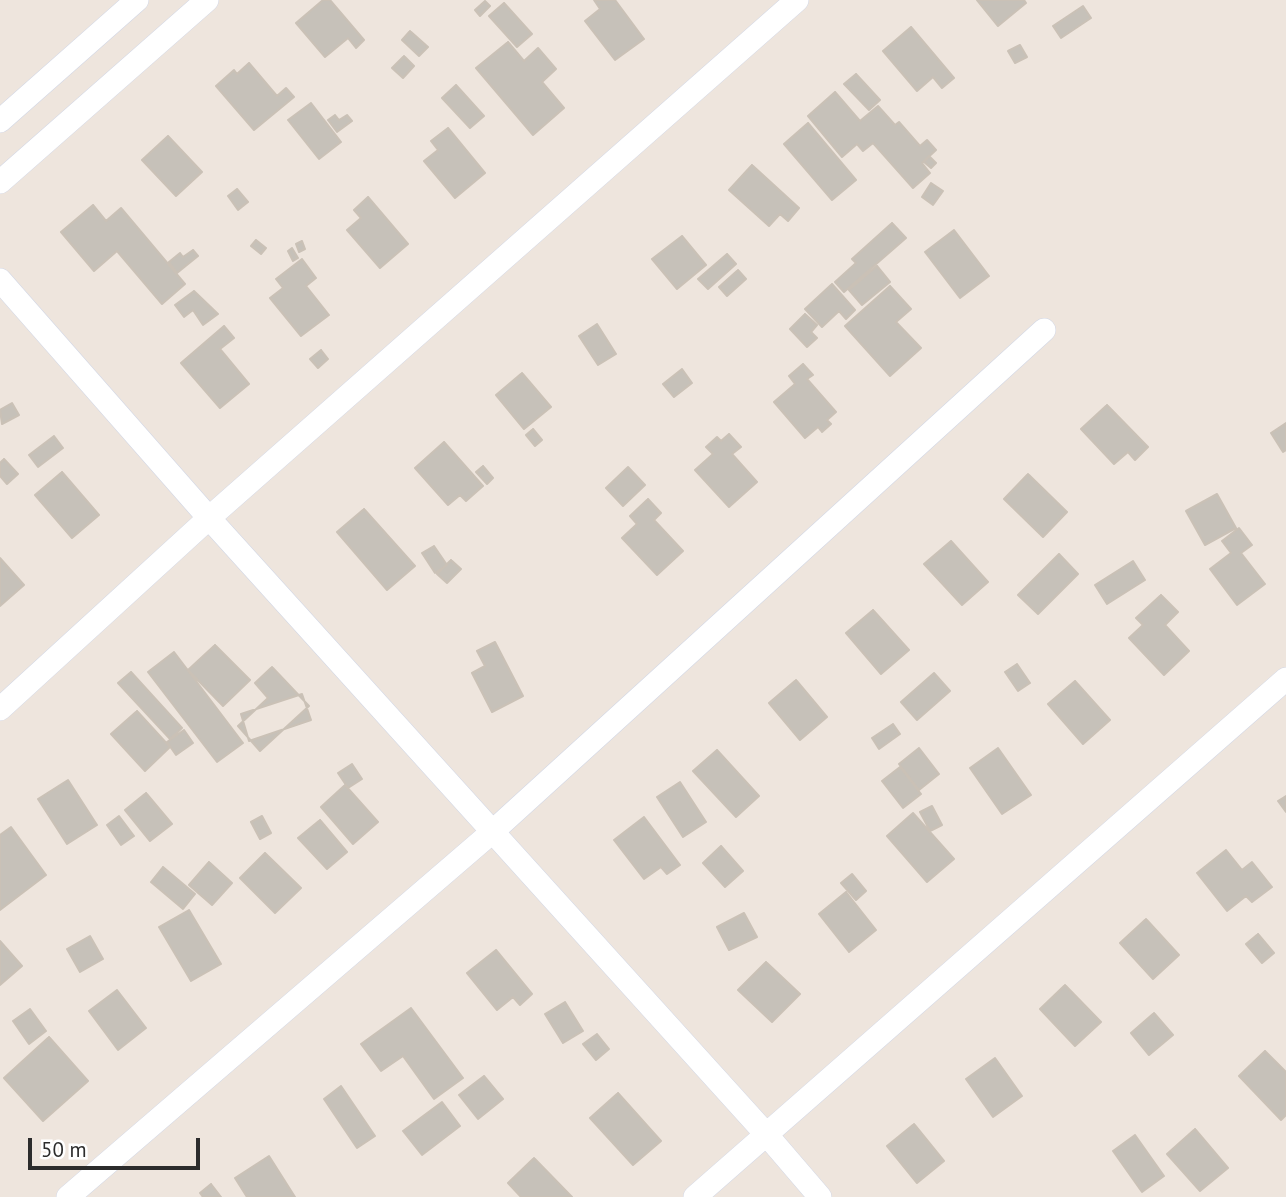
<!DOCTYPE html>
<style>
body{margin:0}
#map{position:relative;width:1286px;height:1197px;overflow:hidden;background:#eee5dd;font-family:"PT Sans",sans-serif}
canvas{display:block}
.scale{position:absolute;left:28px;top:1138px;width:172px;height:32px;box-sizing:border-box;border:4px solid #2c2c2c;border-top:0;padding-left:9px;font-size:21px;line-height:24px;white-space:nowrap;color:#2c2c2c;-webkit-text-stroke:5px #fff;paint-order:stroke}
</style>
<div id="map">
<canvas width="1286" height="1197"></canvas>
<div class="scale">50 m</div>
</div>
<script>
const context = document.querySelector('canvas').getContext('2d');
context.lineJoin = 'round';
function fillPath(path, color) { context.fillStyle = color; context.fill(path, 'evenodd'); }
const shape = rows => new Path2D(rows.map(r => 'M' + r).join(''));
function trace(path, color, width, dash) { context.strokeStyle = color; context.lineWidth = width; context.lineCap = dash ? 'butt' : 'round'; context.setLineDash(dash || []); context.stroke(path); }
const building = shape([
 [323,0,330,0,364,40,356,48,348,38,325,57,296,23,323,0],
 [594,0,615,0,644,39,615,60,585,21,600,9,594,0],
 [977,0,1024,0,1026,3,998,26,977,0],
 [485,1,490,6,480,16,475,10,485,1],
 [504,3,532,34,517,47,489,16,504,3],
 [1083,6,1091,18,1061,38,1053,26,1083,6],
 [911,27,954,78,942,88,933,77,917,91,883,51,911,27],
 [410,31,428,47,419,56,402,40,410,31],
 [508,42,524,61,538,48,556,69,542,82,564,108,533,135,476,68,508,42],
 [1020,45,1027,57,1015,63,1008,51,1020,45],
 [404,56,414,66,403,78,392,68,404,56],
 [249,63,277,96,286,88,294,97,254,130,216,86,234,70,237,74,249,63],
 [856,74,880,100,869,110,844,84,856,74],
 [456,85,484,116,470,128,442,98,456,85],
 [835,92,860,121,878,106,895,125,899,122,920,146,927,140,936,150,922,163,930,173,913,188,873,143,863,151,857,144,842,157,808,116,835,92],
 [311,103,341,142,319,159,288,120,311,103],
 [335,115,339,120,347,115,352,121,337,132,328,120,335,115],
 [808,123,856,180,832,200,784,144,808,123],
 [448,128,485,173,455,198,424,161,438,150,431,141,448,128],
 [168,136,202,172,176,196,142,160,168,136],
 [929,156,936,163,931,168,924,162,929,156],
 [752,165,799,208,788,221,780,214,769,226,729,190,752,165],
 [931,183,943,191,933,205,922,197,931,183],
 [237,189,248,202,238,210,228,196,237,189],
 [368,197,408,244,380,268,347,230,361,218,354,210,368,197],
 [93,205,106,221,121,208,185,284,162,304,117,251,94,271,61,232,93,205],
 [892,223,906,238,844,292,835,282,856,263,852,259,892,223],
 [954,230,989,276,960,298,925,252,954,230],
 [682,236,706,265,677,289,652,259,682,236],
 [256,240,266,248,261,254,251,246,256,240],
 [302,241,305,249,299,252,296,244,302,241],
 [292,248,298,258,293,261,288,251,292,248],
 [193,250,198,256,177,273,169,262,180,253,183,257,193,250],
 [727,254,736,264,708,289,698,279,727,254],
 [302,259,316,278,306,286,329,315,301,336,270,298,283,288,276,279,302,259],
 [877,266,890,282,862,305,849,290,877,266],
 [738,270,746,279,727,296,719,287,738,270],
 [832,284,855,310,846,319,839,311,822,327,805,309,832,284],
 [890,286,911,309,896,322,921,348,890,376,845,326,890,286],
 [194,291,218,314,203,325,193,310,184,317,175,305,194,291],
 [805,314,817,325,811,332,817,338,807,347,790,329,805,314],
 [597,324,616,354,598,365,579,336,597,324],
 [224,326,234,338,220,349,249,384,220,408,181,363,224,326],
 [321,350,328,359,318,368,310,359,321,350],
 [803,364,813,375,807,379,836,412,827,420,831,424,822,432,818,427,805,438,774,402,795,384,789,376,803,364],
 [682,369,692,383,674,397,663,384,682,369],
 [522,373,551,407,524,429,496,395,522,373],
 [12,403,19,415,2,424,0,410,12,403],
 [1107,405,1148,447,1135,460,1128,452,1114,464,1081,429,1107,405],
 [1286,423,1286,450,1283,452,1271,433,1286,423],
 [533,429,542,440,535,446,526,435,533,429],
 [729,434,741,447,732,454,757,482,729,507,695,470,713,454,706,447,717,437,721,441,729,434],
 [54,436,63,448,38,467,29,455,54,436],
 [444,442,483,486,466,501,460,495,448,505,415,468,444,442],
 [4,459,18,474,7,484,0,476,0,463,4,459],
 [483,466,493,478,487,484,476,472,483,466],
 [628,467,645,485,623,506,606,488,628,467],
 [62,472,99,515,72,538,35,495,62,472],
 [1028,474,1067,512,1043,537,1004,499,1028,474],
 [1217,494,1236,528,1205,545,1186,511,1217,494],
 [648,499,661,513,654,520,683,551,657,575,622,538,637,524,630,516,648,499],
 [364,509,415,566,387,590,337,532,364,509],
 [1239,528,1252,545,1241,553,1265,584,1237,605,1210,569,1231,553,1222,541,1239,528],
 [951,541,988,582,962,605,924,564,951,541],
 [434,546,447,565,435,573,422,553,434,546],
 [1059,554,1078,574,1038,614,1018,595,1059,554],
 [0,558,24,585,0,606,0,558],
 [451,560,461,569,447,583,437,574,451,560],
 [1133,561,1145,580,1107,604,1095,585,1133,561],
 [1161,595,1178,612,1165,625,1189,651,1164,675,1129,638,1143,625,1136,618,1161,595],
 [873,610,909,650,881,674,846,633,873,610],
 [495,642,523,696,492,712,472,673,485,666,477,651,495,642],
 [215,645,250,680,223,706,188,670,215,645],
 [174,652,243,743,217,762,148,672,174,652],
 [1017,664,1030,683,1018,691,1005,672,1017,664],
 [272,667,309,706,260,751,238,726,268,698,255,683,272,667],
 [131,672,182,728,170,739,118,683,131,672],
 [934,673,950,691,917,720,901,702,934,673],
 [796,680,827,717,800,740,769,703,796,680],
 [1075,681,1110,720,1083,744,1048,704,1075,681],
 [302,694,311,720,249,741,241,714,302,694],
 [137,711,170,747,145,771,111,734,137,711],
 [893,724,900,734,879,749,872,738,893,724],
 [184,730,193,743,176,755,167,742,184,730],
 [919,748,939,774,919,790,899,764,919,748],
 [998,748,1031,795,1002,814,970,768,998,748],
 [717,750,759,796,736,817,693,771,717,750],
 [352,764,362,779,348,788,338,773,352,764],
 [900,767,921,794,903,808,882,781,900,767],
 [68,780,97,825,67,844,38,799,68,780],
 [680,782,706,822,683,837,657,797,680,782],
 [345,785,378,822,353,844,321,807,345,785],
 [146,793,172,824,150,841,125,810,146,793],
 [1286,796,1286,812,1278,801,1286,796],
 [932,806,942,825,930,831,920,812,932,806],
 [913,813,954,859,927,882,887,836,913,813],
 [119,816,134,836,121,845,107,825,119,816],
 [262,816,271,833,260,839,251,822,262,816],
 [644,817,680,865,667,874,661,867,644,879,614,840,644,817],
 [320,820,347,852,327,869,298,838,320,820],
 [11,827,46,875,0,910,0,835,11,827],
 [721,846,743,871,725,887,703,863,721,846],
 [1226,850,1242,870,1252,862,1272,887,1252,902,1246,896,1227,911,1197,873,1226,850],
 [265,853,301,888,275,913,240,878,265,853],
 [209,862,232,883,212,905,189,885,209,862],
 [163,867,195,894,183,909,151,882,163,867],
 [852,874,866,891,856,900,841,883,852,874],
 [846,892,876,930,849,952,819,914,846,892],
 [189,910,221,964,191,981,159,927,189,910],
 [744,913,757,937,729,950,717,927,744,913],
 [1146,919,1179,955,1153,979,1120,943,1146,919],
 [1258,934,1274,953,1262,963,1246,944,1258,934],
 [90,936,103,959,80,972,67,949,90,936],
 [0,941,22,966,0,985,0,941],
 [496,950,532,994,520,1005,513,997,497,1010,467,973,496,950],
 [766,962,800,994,772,1022,738,990,766,962],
 [1065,985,1101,1022,1075,1046,1040,1009,1065,985],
 [117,990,146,1028,118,1050,89,1011,117,990],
 [565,1002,583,1031,563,1043,545,1014,565,1002],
 [411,1008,463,1078,434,1099,403,1056,381,1071,361,1044,411,1008],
 [30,1009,46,1031,29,1044,13,1021,30,1009],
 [1154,1013,1173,1035,1149,1055,1131,1033,1154,1013],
 [597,1034,609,1049,596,1060,583,1044,597,1034],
 [49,1037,88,1081,43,1121,4,1078,49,1037],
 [1265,1051,1286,1072,1286,1115,1281,1120,1239,1076,1265,1051],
 [995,1058,1022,1096,993,1117,966,1079,995,1058],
 [484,1076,503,1099,478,1119,459,1095,484,1076],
 [341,1086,375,1136,357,1148,324,1099,341,1086],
 [618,1093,661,1141,633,1165,590,1118,618,1093],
 [442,1102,460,1126,422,1155,403,1131,442,1102],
 [914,1124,944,1161,917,1183,887,1146,914,1124],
 [1195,1129,1228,1168,1200,1191,1167,1154,1195,1129],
 [1135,1135,1164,1176,1142,1192,1113,1151,1135,1135],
 [269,1156,295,1197,247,1197,235,1178,269,1156],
 [534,1158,572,1197,521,1197,508,1183,534,1158],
 [211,1184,221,1197,203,1197,200,1193,211,1184]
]);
const minor = shape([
 [0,121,137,0],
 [0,182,207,0],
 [0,280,209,518,766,1134,820,1197],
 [0,709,209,518,797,0],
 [68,1197,491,833,1044,330],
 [695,1197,1286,679]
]);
fillPath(building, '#c6c1b9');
trace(building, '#cac1b6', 2);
trace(minor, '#d2d7e5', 24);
trace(minor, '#fff', 23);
</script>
